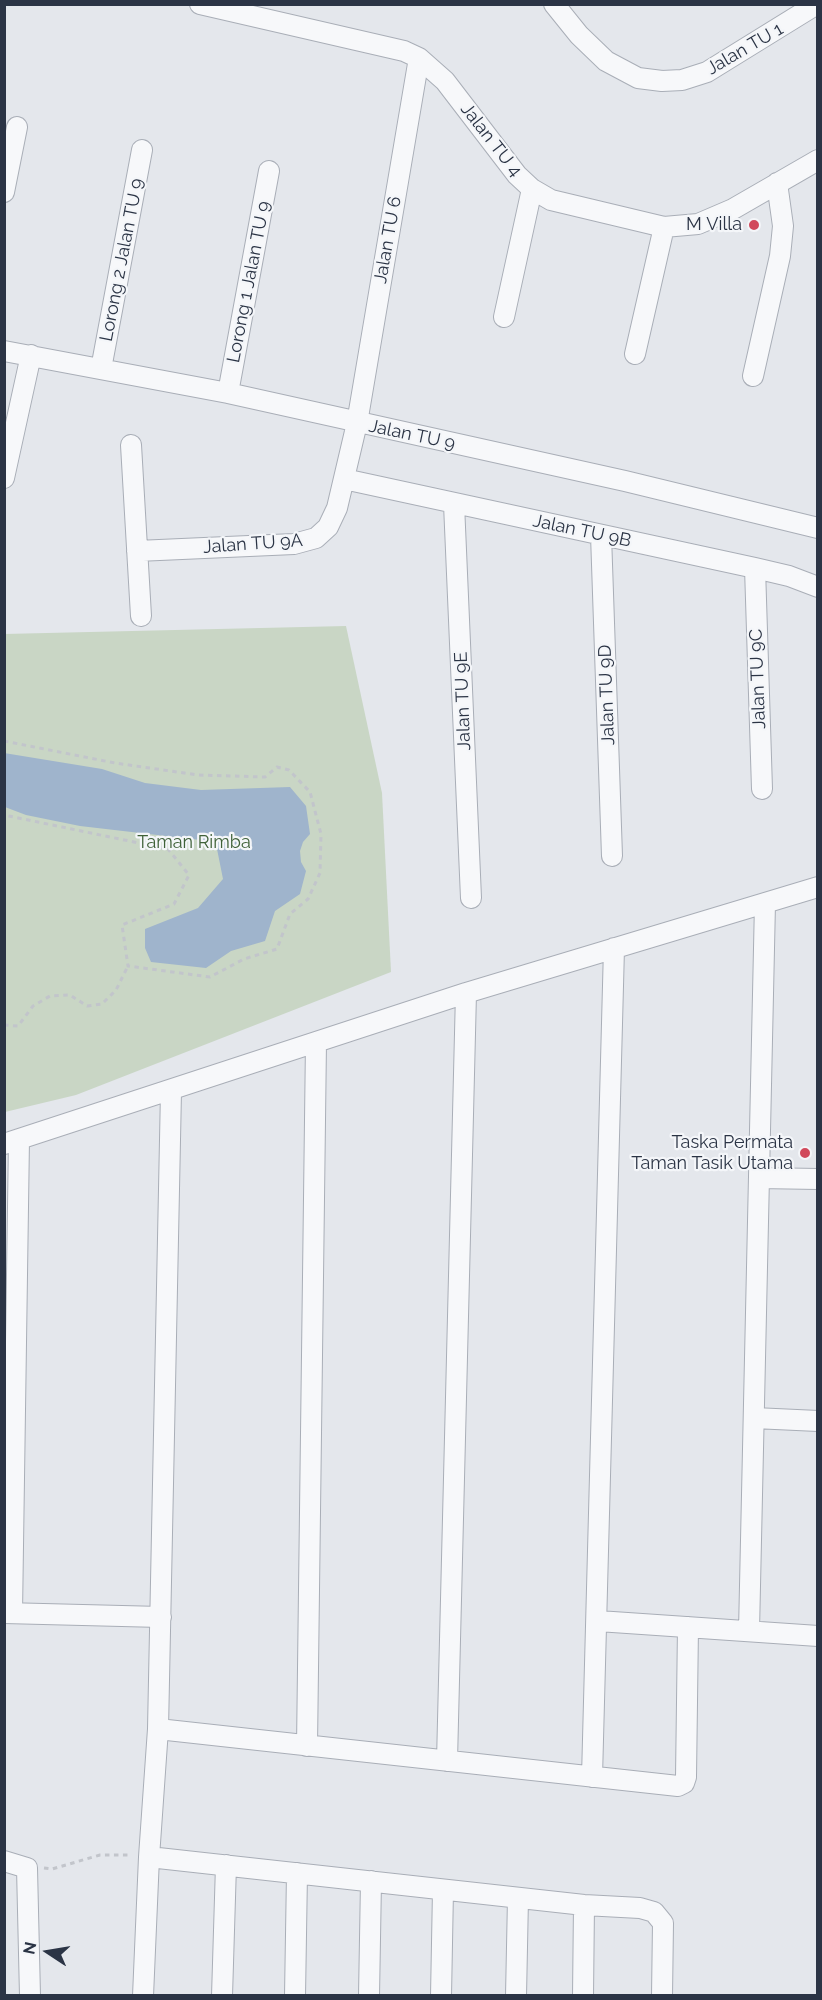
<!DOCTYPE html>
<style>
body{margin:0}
#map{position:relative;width:822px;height:2000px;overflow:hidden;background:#e4e7ec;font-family:Raleway,sans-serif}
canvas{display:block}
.frame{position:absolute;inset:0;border:6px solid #2b3445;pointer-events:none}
.north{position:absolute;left:18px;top:1922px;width:60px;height:60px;-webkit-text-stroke:4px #f4f6f9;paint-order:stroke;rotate:282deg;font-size:16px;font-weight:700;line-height:24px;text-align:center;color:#2b3445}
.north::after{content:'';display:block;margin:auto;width:21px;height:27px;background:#2b3445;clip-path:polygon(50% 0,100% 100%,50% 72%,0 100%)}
</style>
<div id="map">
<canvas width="822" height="2000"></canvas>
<div class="frame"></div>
<div class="north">N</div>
</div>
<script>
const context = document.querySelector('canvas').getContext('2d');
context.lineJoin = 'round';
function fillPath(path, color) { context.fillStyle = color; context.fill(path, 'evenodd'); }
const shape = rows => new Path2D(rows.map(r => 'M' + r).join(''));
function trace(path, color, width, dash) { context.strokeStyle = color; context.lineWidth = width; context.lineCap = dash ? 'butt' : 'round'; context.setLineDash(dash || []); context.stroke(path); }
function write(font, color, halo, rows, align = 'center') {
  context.font = font + ' Raleway,sans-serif'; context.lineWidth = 4.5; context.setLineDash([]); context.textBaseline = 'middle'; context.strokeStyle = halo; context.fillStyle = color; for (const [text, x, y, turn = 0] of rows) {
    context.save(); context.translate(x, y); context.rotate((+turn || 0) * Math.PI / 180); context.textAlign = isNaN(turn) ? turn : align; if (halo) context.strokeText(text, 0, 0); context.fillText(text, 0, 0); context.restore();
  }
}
const green = shape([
 [346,626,382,793,391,972,76,1095,5,1112,4,634]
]);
const water = shape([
 [4,753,102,769,145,783,201,790,290,787,306,806,310,834,303,842,300,851,301,862,306,871,300,894,275,911,265,941,231,951,206,968,151,962,145,948,145,929,198,908,223,879,217,849,209,841,80,826,26,815,5,807]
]);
const path = shape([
 [4,542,4,566],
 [4,741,115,763,198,775,265,777,277,767,289,770,310,792,321,834,320,873,308,899,290,914,277,949,244,959,210,977,128,966,122,925,174,904,189,875,168,849,4,815],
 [4,1025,18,1026,33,1006,50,996,70,995,87,1006,102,1004,116,990,128,966],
 [44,1868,52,1869,100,1855,131,1855]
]);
const minor = shape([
 [200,4,404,51,419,58,445,81,517,175,532,189,551,200,664,227,698,224,733,209,818,160],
 [554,4,579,35,606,61,638,78,662,81,682,80,707,72,817,4],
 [4,192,17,127],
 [504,317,532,189],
 [4,351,228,393,625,481,818,528],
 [635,354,664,227],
 [101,369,142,150],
 [753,376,780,256,783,226,777,183],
 [228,393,269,171],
 [131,445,141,616],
 [4,478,31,355],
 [344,479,755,568,789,576,818,587],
 [454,504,471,898],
 [601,535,612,856],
 [137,551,294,544,316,538,328,527,337,508,357,423,419,58],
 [755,568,762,789],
 [4,1144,466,993,818,887],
 [759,1178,818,1179],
 [754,1418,818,1421],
 [4,1613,161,1617],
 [12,1613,19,1139],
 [598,1621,818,1636],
 [749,1631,765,903],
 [158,1729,678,1786,684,1783,686,1777,688,1627],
 [307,1746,316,1042],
 [447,1761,466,993],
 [592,1777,614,948],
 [149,1857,584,1905,640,1908,654,1912,663,1923,662,1996],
 [4,1861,27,1868,30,1996],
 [143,1996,149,1857,158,1729,171,1091],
 [222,1996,226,1865],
 [295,1996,297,1873],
 [369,1996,371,1881],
 [441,1996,443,1890],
 [516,1996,518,1898],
 [583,1996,584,1905]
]);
const markers = [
 [754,225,6,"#d1495b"],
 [805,1153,6,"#d1495b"]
];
const streetNames = [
 ["Jalan TU 1",745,49,-30],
 ["Jalan TU 4",491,140,52],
 ["Jalan TU 6",388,240,-80],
 ["Lorong 2 Jalan TU 9",122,260,-79],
 ["Lorong 1 Jalan TU 9",249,282,-79],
 ["Jalan TU 9",412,435,12],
 ["Jalan TU 9B",582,531,12],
 ["Jalan TU 9A",253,544,-4],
 ["Jalan TU 9C",758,679,-92],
 ["Jalan TU 9D",607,695,-92],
 ["Jalan TU 9E",463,701,-92]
];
const poiNames = [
 ["M Villa",742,225],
 ["Taska Permata",793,1143],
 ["Taman Tasik Utama",793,1164]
];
const parkNames = [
 ["Taman Rimba",194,843]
];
fillPath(green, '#c9d6c5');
fillPath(water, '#9fb4cc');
trace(minor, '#a9aeb7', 22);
trace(path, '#c2c5cb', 3, [4.5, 4.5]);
trace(minor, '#f7f8fa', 20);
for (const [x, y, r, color] of markers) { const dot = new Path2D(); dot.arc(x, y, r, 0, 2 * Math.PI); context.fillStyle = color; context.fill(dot); trace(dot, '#f4f6f9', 2); }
write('18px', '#2b3445', '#f4f6f9', streetNames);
write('18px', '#2b3445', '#f4f6f9', poiNames, 'right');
write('18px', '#3f6138', '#f4f6f9', parkNames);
</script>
